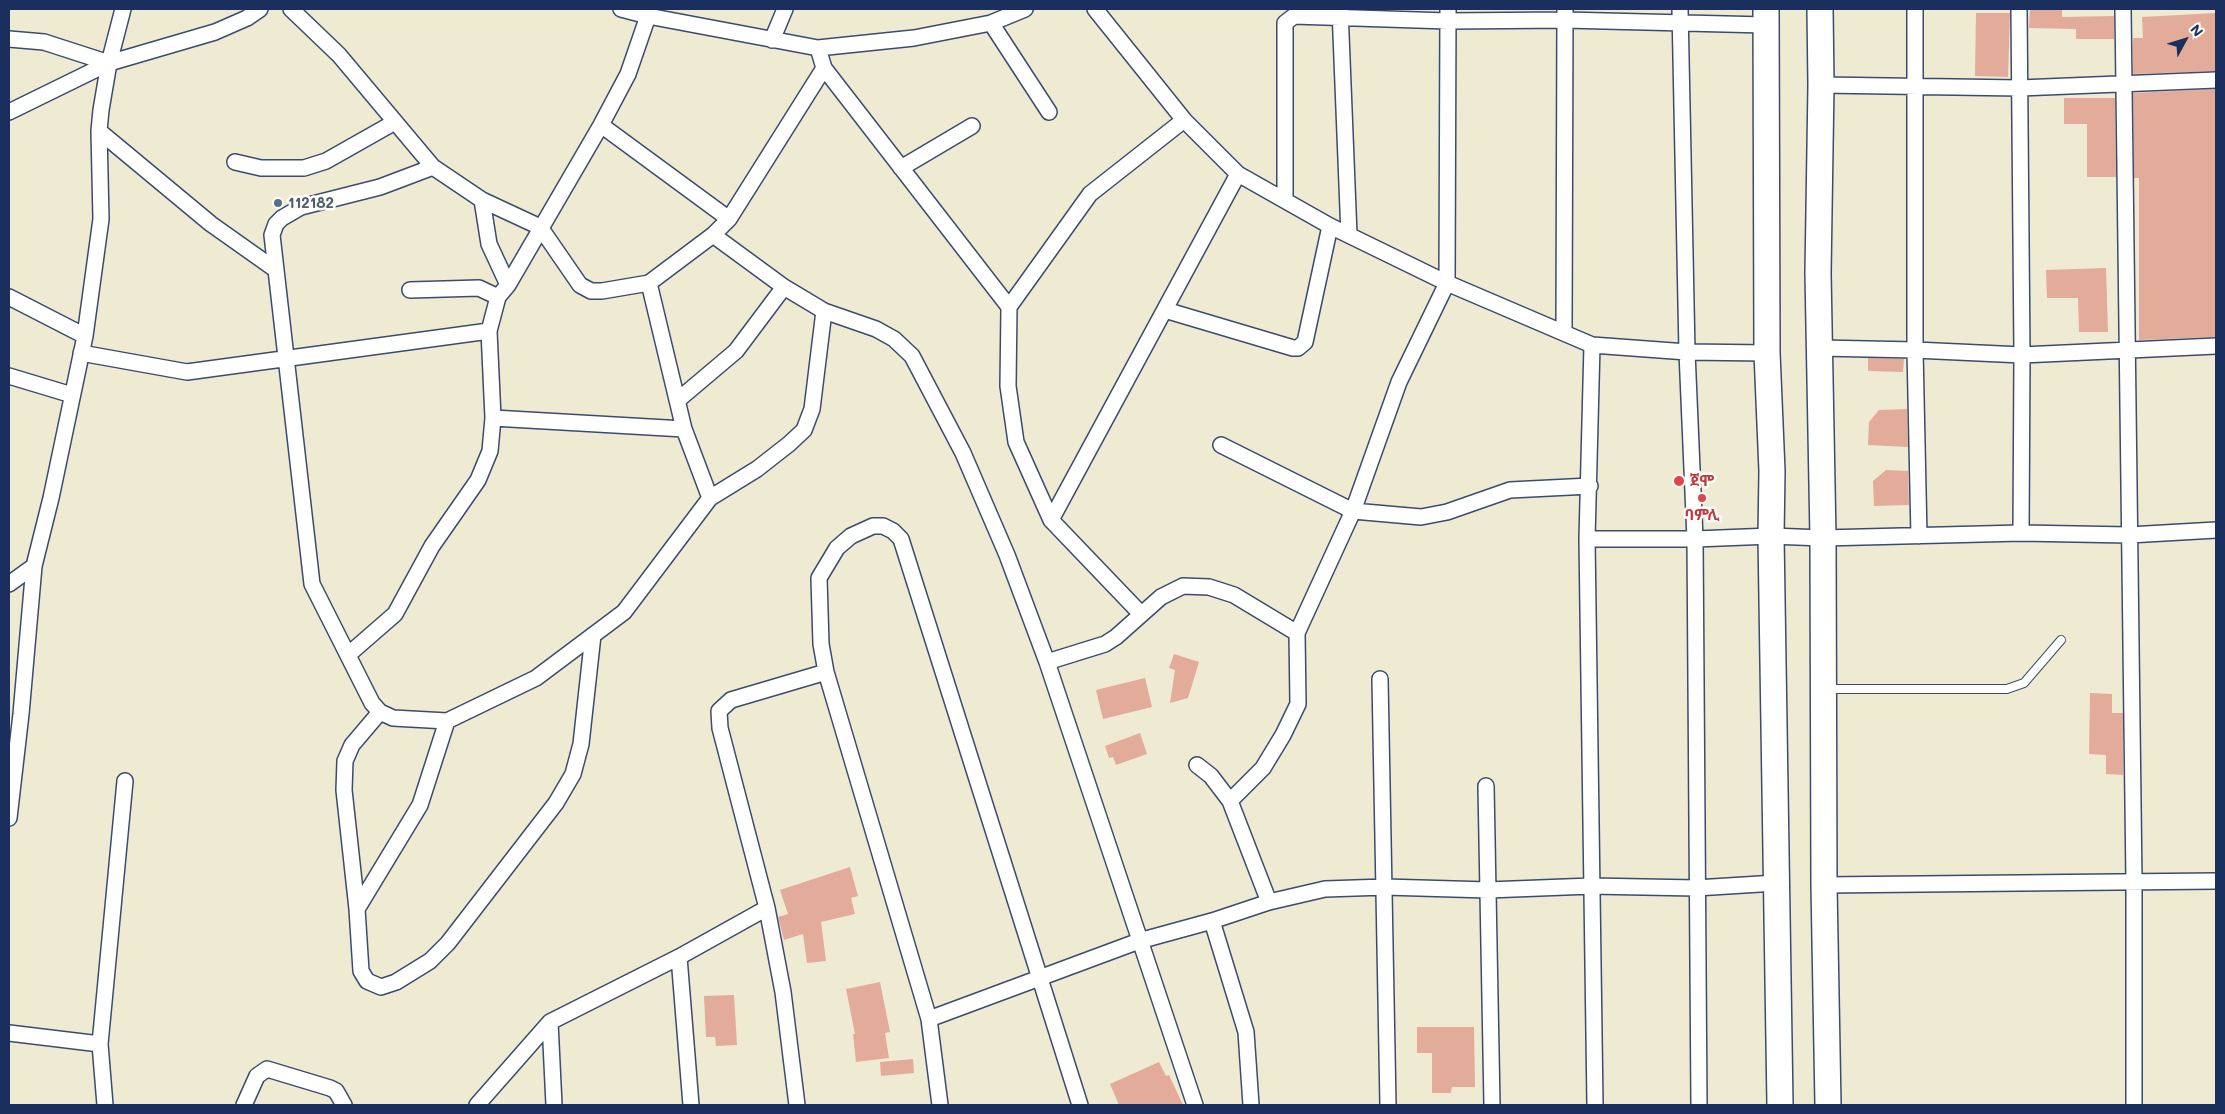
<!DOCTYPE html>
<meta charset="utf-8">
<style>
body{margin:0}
#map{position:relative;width:2225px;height:1114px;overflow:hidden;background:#efebd3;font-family:Mali,sans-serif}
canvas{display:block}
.frame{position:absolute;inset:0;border:10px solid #1b2f5e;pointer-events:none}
.north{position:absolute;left:2160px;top:15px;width:50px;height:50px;-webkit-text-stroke:4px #fdfcf7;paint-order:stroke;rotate:51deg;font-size:14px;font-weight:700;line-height:20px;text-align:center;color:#1b2f5e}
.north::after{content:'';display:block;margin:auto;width:18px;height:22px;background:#1b2f5e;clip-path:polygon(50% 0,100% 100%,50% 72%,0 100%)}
</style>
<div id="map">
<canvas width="2225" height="1114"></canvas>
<div class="frame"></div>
<div class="north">N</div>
</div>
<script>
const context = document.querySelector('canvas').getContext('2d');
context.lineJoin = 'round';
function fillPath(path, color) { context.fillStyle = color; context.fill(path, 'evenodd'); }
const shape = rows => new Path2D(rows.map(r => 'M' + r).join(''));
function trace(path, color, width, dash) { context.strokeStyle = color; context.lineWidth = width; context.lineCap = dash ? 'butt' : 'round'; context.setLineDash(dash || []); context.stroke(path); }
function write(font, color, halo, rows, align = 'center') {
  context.font = font + ' Mali,"Noto Sans Ethiopic",sans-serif'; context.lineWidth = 5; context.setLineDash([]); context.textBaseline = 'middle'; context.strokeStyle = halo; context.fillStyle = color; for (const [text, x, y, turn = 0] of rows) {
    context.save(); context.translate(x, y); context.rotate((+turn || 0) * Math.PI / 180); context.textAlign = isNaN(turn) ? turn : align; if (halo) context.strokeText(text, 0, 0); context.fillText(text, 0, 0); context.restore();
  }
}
const building = shape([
 [2030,9,2062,10,2062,17,2114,16,2114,39,2076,39,2076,29,2029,28],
 [1976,13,2010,13,2008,77,1975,76],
 [2216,13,2216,71,2133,74,2133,38,2143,38,2142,17],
 [2216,89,2216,337,2139,340,2139,178,2134,178,2133,93],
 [2064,98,2115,98,2116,177,2087,177,2087,124,2064,124],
 [2106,268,2108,332,2079,332,2078,298,2047,298,2046,270],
 [1868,358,1904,359,1903,372,1868,371],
 [1907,409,1908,447,1868,445,1869,422,1879,410],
 [1886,470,1908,471,1909,505,1874,506,1873,481],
 [1174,654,1199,662,1188,698,1170,703,1175,670,1169,668],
 [1145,678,1152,707,1103,719,1096,690],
 [2090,693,2112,694,2112,713,2123,713,2123,775,2106,774,2106,755,2089,754],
 [1140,733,1147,754,1116,765,1113,757,1109,758,1105,746],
 [850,867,858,896,851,898,855,914,821,922,826,961,807,963,803,934,784,940,778,917,788,914,780,890],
 [880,982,890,1032,885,1033,889,1058,856,1062,853,1034,855,1034,846,989],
 [734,995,737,1045,716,1046,715,1037,706,1037,704,996],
 [1417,1027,1474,1027,1475,1087,1452,1087,1451,1093,1432,1093,1432,1053,1417,1053],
 [913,1059,914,1073,881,1076,880,1062],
 [1159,1062,1166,1076,1169,1075,1183,1105,1119,1105,1110,1084]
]);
const service = shape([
 [1828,689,2007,689,2024,683,2061,640]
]);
const minor = shape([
 [291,9,339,55,433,167,482,200,540,227,580,285,591,291,602,291,649,283,713,235,729,219,824,68],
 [621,9,648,16,818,48,914,38,991,23,1025,9],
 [1095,9,1184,120,1238,174,1330,226,1447,283,1592,345,1687,352,1767,353],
 [1340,9,1349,235],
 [1680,9,1687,352,1695,539,1699,1105],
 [1915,9,1915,350,1919,536],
 [2019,9,2022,355,2021,533],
 [2123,9,2134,881,2134,1105],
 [991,23,1049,112],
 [9,39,44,42,109,63],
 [772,40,785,9],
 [818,48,824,68,1009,307,1008,386,1016,442,1051,520,1141,614],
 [1821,85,2020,88,2216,80],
 [9,112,109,63,215,32,247,18,260,9],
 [601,125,729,219],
 [99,131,211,224,276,270],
 [235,162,261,168,304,168,326,161,395,122],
 [433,167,380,187,301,207,282,218,276,224,272,235,312,584,372,703,380,712,393,718,447,721,536,678,624,612,710,498,757,469,789,444,804,430,812,409,824,311,784,287,713,235],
 [901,168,972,126],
 [1285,199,1285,23,1294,16,1448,21,1565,20,1765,25],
 [482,200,489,244,508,285],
 [649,283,684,429,710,498],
 [410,290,479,288,498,297],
 [9,297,85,336],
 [1009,307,1090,194,1184,120],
 [1165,310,1293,348,1298,348,1305,342,1330,226],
 [824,311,876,329,894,339,912,356,963,453,1007,555,1047,662,1195,1105],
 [1564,331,1565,9],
 [1592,345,1587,539,1595,1105],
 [1820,348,1915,350,2022,355,2216,346],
 [81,353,187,372,489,331],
 [9,376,72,395],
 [678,400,736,351,784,287],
 [493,418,684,429],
 [1221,445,1353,511,1421,517,1447,512,1510,490,1590,486],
 [1051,520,1238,174],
 [1587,539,1695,539,1771,536,1823,538,2021,533,2129,535,2216,530],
 [9,584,34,566,51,498,85,336,101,219,99,131,101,110,109,63,123,9],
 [349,654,395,614,432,546,478,480,490,451,493,418,489,331,498,297,508,285,601,125,628,74,648,16],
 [1047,662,1105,644,1116,637,1161,597,1183,586,1209,587,1234,595,1297,633],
 [1380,679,1388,1105],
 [380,712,352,745,345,761,344,790,357,909,361,971,367,981,381,987,396,982,430,961,448,943,556,803,573,774,581,744,593,635],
 [1197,765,1211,776,1230,801],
 [1486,786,1492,1105],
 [9,818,21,714,34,566],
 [1824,885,2216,881],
 [1269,902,1230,801,1263,768,1283,735,1298,704,1297,633,1353,511,1399,382,1447,283,1448,9],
 [357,909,420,805,447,721],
 [1212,921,1246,1032,1251,1105],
 [679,957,691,1105],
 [929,1019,1139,941,1212,921,1269,902,1325,889,1385,887,1488,890,1591,886,1696,888,1776,883],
 [550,1022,554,1105],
 [9,1033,100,1044],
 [105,1105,100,1044,125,781],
 [244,1105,257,1076,267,1069,330,1088,336,1091,344,1105],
 [477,1105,550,1022,679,957,767,908],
 [797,1105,783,992,767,908,720,728,719,711,731,700,826,672],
 [940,1105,929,1019,826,672,821,644,819,578,837,548,851,536,873,526,883,526,893,531,901,539,1080,1105]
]);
const trunk = shape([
 [1766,9,1767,353,1772,471,1771,536,1780,1105],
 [1820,9,1821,85,1818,273,1823,538,1824,885,1828,1105]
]);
const markers = [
 [278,203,5,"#5c6f8a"],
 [1679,481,6,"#e0444e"],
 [1702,498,5,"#e0444e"]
];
const serviceNames = [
 ["112182",288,203]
];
const healthNames = [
 ["ጀሞ",1690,481],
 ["ባምሊ",1702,515,"center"]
];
fillPath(building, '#e3ab99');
trace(service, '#3b4b70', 10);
trace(minor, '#3b4b70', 18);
trace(trunk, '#3b4b70', 28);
trace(service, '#fff', 8);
trace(minor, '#fff', 15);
trace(trunk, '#fff', 25);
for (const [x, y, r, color] of markers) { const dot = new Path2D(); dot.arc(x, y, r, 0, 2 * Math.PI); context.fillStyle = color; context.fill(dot); trace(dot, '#fdfcf7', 2); }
write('bold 15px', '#4e5e75', '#fdfcf7', serviceNames, 'left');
write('bold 15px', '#be3a42', '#fdfcf7', healthNames, 'left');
</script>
